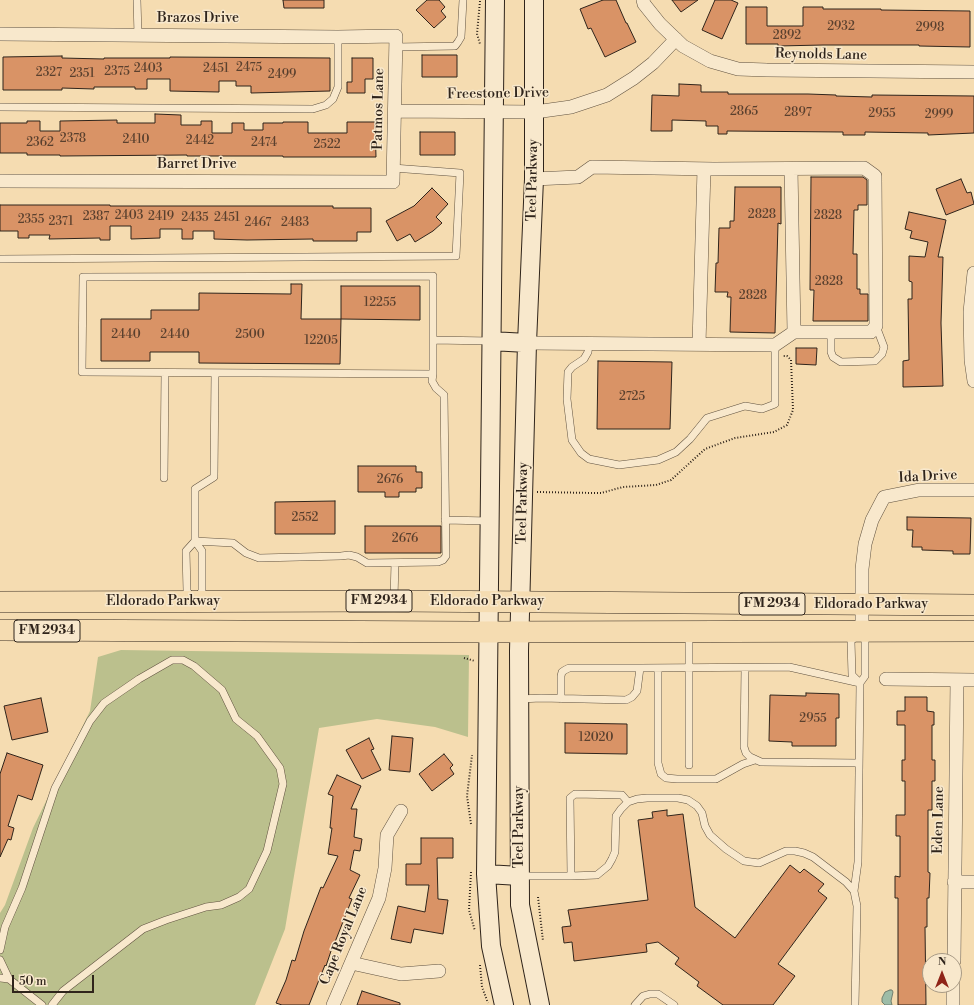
<!DOCTYPE html>
<style>
body{margin:0}
#map{position:relative;width:974px;height:1005px;overflow:hidden;background:#f5dcb1;font-family:"Libre Bodoni",serif}
canvas{display:block}
.north{position:absolute;left:922px;top:953px;width:40px;height:40px;box-sizing:border-box;background:#f8e8cc;border:1px solid #a89a85;border-radius:50%;rotate:0deg;font-size:11px;font-weight:700;line-height:16px;text-align:center;color:#2f241b}
.north::after{content:'';display:block;margin:auto;width:14px;height:18px;background:#8f2418;clip-path:polygon(50% 0,100% 100%,50% 72%,0 100%)}
.scale{position:absolute;left:12px;top:975px;width:82px;height:18px;box-sizing:border-box;border:2px solid #2f241b;border-top:0;padding-left:5px;font-size:12px;line-height:14px;white-space:nowrap;color:#2f241b;-webkit-text-stroke:3px #f8e8cc;paint-order:stroke}
</style>
<div id="map">
<canvas width="974" height="1005"></canvas>
<div class="north">N</div>
<div class="scale">50 m</div>
</div>
<script>
const context = document.querySelector('canvas').getContext('2d');
context.lineJoin = 'round';
function fillPath(path, color) { context.fillStyle = color; context.fill(path, 'evenodd'); }
const shape = rows => new Path2D(rows.map(r => 'M' + r).join(''));
function trace(path, color, width, dash) { context.strokeStyle = color; context.lineWidth = width; context.lineCap = dash ? 'butt' : 'round'; context.setLineDash(dash || []); context.stroke(path); }
function write(font, color, halo, rows, align = 'center') {
  context.font = font + ' "Libre Bodoni",serif'; context.lineWidth = 3; context.setLineDash([]); context.textBaseline = 'middle'; context.strokeStyle = halo; context.fillStyle = color; for (const [text, x, y, turn = 0] of rows) {
    context.save(); context.translate(x, y); context.rotate((+turn || 0) * Math.PI / 180); context.textAlign = isNaN(turn) ? turn : align; if (halo) context.strokeText(text, 0, 0); context.fillText(text, 0, 0); context.restore();
  }
}
const green = shape([
 [121,650,469,655,468,737,435,727,377,719,319,728,285,929,255,1005,0,1005,0,913,5,905,33,828,90,711,98,657]
]);
const water = shape([
 [890,990,892,990,893,992,891,1001,892,1005,885,1005,882,1002,882,998,885,992,890,990]
]);
const building = shape([
 [283,0,324,0,324,8,284,8,283,0],
 [427,0,439,0,445,7,441,11,446,17,434,28,416,10,427,0],
 [603,0,616,0,626,23,627,23,636,42,605,57,591,28,588,29,580,9,603,0],
 [672,0,698,0,681,12,672,0],
 [715,0,731,0,738,3,722,39,702,30,715,0],
 [746,7,767,7,767,26,803,26,803,7,823,7,823,9,881,9,881,10,970,11,970,47,919,46,919,45,823,45,778,46,778,44,746,44,746,7],
 [422,55,457,55,457,77,422,77,422,55],
 [62,56,62,58,104,59,104,58,170,58,170,57,330,58,330,91,251,93,251,86,236,86,236,81,219,81,219,92,170,91,170,79,147,79,147,89,135,89,135,87,94,87,94,89,62,88,62,90,3,90,3,57,62,56],
 [352,58,373,58,373,79,365,79,365,93,347,93,347,82,352,82,352,58],
 [679,84,701,85,701,92,728,92,728,94,808,94,836,95,836,96,872,97,872,95,974,96,974,133,928,135,928,133,865,132,865,135,843,135,843,132,727,131,727,134,718,134,718,126,706,126,706,121,672,120,672,131,651,131,652,95,679,96,679,84],
 [155,114,181,115,181,125,201,125,201,121,212,121,212,133,232,133,232,123,244,123,244,130,263,130,263,123,283,123,283,122,308,122,308,133,347,133,347,122,375,122,376,157,283,157,283,156,187,156,187,155,60,156,60,155,27,155,27,153,0,153,0,123,27,123,27,121,40,121,40,131,60,131,60,121,117,120,117,123,155,123,155,114],
 [420,132,455,132,455,155,420,155,420,132],
 [811,177,863,177,867,180,867,205,858,205,858,210,854,210,853,254,857,254,857,289,860,289,860,294,868,294,868,321,813,321,814,290,810,290,811,177],
 [961,179,967,193,971,192,974,204,946,215,936,189,961,179],
 [735,187,781,187,781,224,778,223,775,333,730,332,731,297,727,297,728,292,715,292,716,263,718,263,719,228,730,228,730,221,734,221,735,187],
 [432,188,448,204,436,217,442,223,433,231,415,242,410,234,397,241,386,221,414,206,432,188],
 [0,205,110,205,110,206,333,206,333,208,371,208,371,232,357,232,357,241,313,241,313,239,247,240,214,239,214,231,193,231,193,239,182,239,182,229,160,229,160,238,131,239,131,226,110,226,110,240,100,240,100,238,49,239,50,235,29,235,29,238,18,238,18,231,0,231,0,205],
 [909,212,946,220,938,257,943,257,941,323,943,386,903,387,903,361,909,360,908,299,912,299,912,282,909,281,909,256,925,257,928,242,910,238,912,231,905,229,909,212],
 [291,284,302,284,301,319,341,319,340,364,199,363,199,352,150,352,150,361,101,361,101,319,151,319,151,310,199,310,199,293,291,294,291,284],
 [341,286,420,286,420,320,341,319,341,286],
 [796,348,817,348,816,365,796,364,796,348],
 [598,361,672,362,670,429,597,429,598,361],
 [358,466,416,466,416,472,422,472,422,488,416,488,416,492,399,492,399,497,385,497,385,492,358,492,358,466],
 [335,501,335,534,275,534,275,502,335,501],
 [907,517,971,518,970,554,953,554,953,551,922,550,922,547,912,547,913,530,907,530,907,517],
 [365,526,441,526,441,553,365,553,365,526],
 [806,693,839,694,839,718,836,718,836,746,792,746,792,742,769,741,770,695,806,696,806,693],
 [905,697,927,697,927,711,934,712,934,725,932,725,932,760,935,760,935,781,932,781,932,810,928,810,928,872,930,873,929,898,927,898,927,927,925,927,926,1005,898,1005,898,898,895,898,895,876,900,877,900,836,896,836,896,815,905,815,905,781,902,781,902,760,905,760,905,725,897,725,897,711,905,711,905,697],
 [41,698,48,732,12,740,4,706,41,698],
 [565,723,627,724,627,754,565,753,565,723],
 [392,736,413,738,410,772,389,770,392,736],
 [369,738,374,749,371,750,381,770,362,779,346,750,369,738],
 [7,753,43,765,32,800,18,795,8,826,14,828,11,840,8,839,0,857,0,774,7,753],
 [444,754,453,765,450,768,454,774,432,791,419,774,444,754],
 [337,775,361,786,351,809,357,809,354,837,362,839,360,851,354,850,350,870,360,875,349,898,352,899,335,942,334,942,326,966,325,965,309,1005,282,1005,276,1003,286,980,292,960,295,961,304,931,321,887,323,888,338,856,328,854,332,828,330,828,333,796,328,794,337,775],
 [667,810,667,816,683,814,695,907,735,938,790,865,800,873,804,869,824,884,818,891,827,898,778,964,795,976,773,1005,723,1005,697,986,699,982,675,964,679,958,658,942,646,944,647,952,574,961,572,942,564,943,562,927,571,926,568,910,648,900,638,820,653,818,652,812,667,810],
 [421,838,453,838,453,858,437,858,438,899,448,900,443,934,414,929,411,943,391,939,398,906,425,912,429,885,406,885,406,864,421,864,421,838],
 [362,991,400,1003,400,1005,357,1005,362,991]
]);
const path = shape([
 [480,1,477,34,480,44],
 [537,492,593,493,601,493,623,487,656,485,671,480,705,449,735,438,774,432,787,425,793,410,791,360,787,356,783,356],
 [464,658,475,661],
 [471,824,467,796,472,755],
 [471,872,469,910,475,931],
 [538,897,543,941],
 [480,965,482,987,488,1003]
]);
const service = shape([
 [137,0,138,35],
 [396,47,455,46,458,42,461,37,463,0],
 [0,107,313,109,326,105,333,99,338,87,338,37],
 [0,259,456,256,460,173,393,168],
 [831,332,831,352,833,357,841,362,875,361,882,354,884,347,876,326],
 [433,340,491,341],
 [589,344,588,352,584,359,572,367,568,372,567,399,572,440,581,453,589,459,619,465,658,460,676,452,690,439,707,418,745,406,762,409,775,404,775,345],
 [164,478,165,373],
 [445,520,489,521],
 [195,541,233,543,246,553,259,558,341,556,349,555,357,557,367,563,438,562,443,560,446,556,444,395,436,388,432,381,433,374,433,276,83,277,82,372,433,374],
 [195,541,186,551,187,591,194,602,202,591,202,551,195,541,195,489,214,477,215,373],
 [394,598,395,563],
 [689,633,689,765],
 [658,668,658,763,661,774,666,778,677,779,716,779,743,764,755,760],
 [745,668,744,747,746,753,750,757,761,762,859,763],
 [520,699,541,698,626,700,632,697,637,691,640,668,789,667,860,683],
 [561,699,561,676,562,672,565,670,569,668,640,668],
 [520,876,571,876,597,875,608,866,612,859,615,852,616,816,621,809,628,802,637,799,647,798,678,798,688,800,697,806,702,813,705,826,710,835,726,849,744,861,759,863,786,851,795,851,804,853,813,857,846,882,854,891,857,906,855,1005],
 [571,876,570,798,575,794,622,795,628,802],
 [854,891,858,862,860,683,865,676,865,639,862,631,851,641,852,675,860,683],
 [0,950,5,927,22,888,55,788,90,721,104,703,139,679,172,660,183,660,194,666,222,690,236,719,257,736,280,768,283,784,267,851,249,889,239,897,221,905,206,907,166,920,143,929,63,991,52,1005],
 [0,960,9,979,42,1005],
 [0,978,9,979],
 [635,1005,643,996,650,994,658,994,674,1005]
]);
const minor = shape([
 [643,0,644,4,660,24,683,46,710,61,738,69,767,70,974,72],
 [0,34,338,37,396,36,393,182,0,181],
 [395,111,535,112,571,107,607,95,634,78,653,63,676,39],
 [791,169,794,332],
 [974,273,970,312,971,360,974,381],
 [527,343,775,345,794,332,871,332,876,326,875,176,864,168,714,169,592,167,578,177,534,179],
 [699,344,704,169],
 [862,631,862,569,865,544,872,520,884,497,919,490,974,490],
 [886,679,974,680],
 [954,882,974,882],
 [954,961,957,680],
 [351,963,401,974,439,971],
 [333,1005,379,898,385,868,387,835,401,811],
 [953,1005,953,985]
]);
const secondary = shape([
 [495,0,486,874,491,946,504,1005],
 [534,0,534,179,527,343,519,651,520,905,540,1005],
 [491,341,527,343],
 [486,874,520,876]
]);
const primary = shape([
 [0,602,394,601,974,605],
 [0,630,475,632,974,631]
]);
const numberNames = [
 ["2932",841,27],
 ["2998",930,28],
 ["2892",787,36],
 ["2475",249,68],
 ["2403",148,69],
 ["2451",216,69],
 ["2375",117,72],
 ["2327",49,73],
 ["2351",82,74],
 ["2499",282,75],
 ["2865",744,112],
 ["2897",798,113],
 ["2955",882,114],
 ["2999",939,115],
 ["2378",73,139],
 ["2410",136,140],
 ["2442",200,141],
 ["2362",40,143],
 ["2474",264,143],
 ["2522",327,145],
 ["2828",762,215],
 ["2403",129,216],
 ["2828",828,216],
 ["2387",96,217],
 ["2419",161,217],
 ["2435",195,218],
 ["2451",227,218],
 ["2355",31,220],
 ["2371",61,222],
 ["2467",258,223],
 ["2483",295,223],
 ["2828",829,282],
 ["2828",753,296],
 ["12255",380,303],
 ["2440",126,335],
 ["2440",175,335],
 ["2500",250,335],
 ["12205",321,341],
 ["2725",632,397],
 ["2676",390,480],
 ["2552",305,518],
 ["2676",405,539],
 ["2955",813,719],
 ["12020",596,738]
];
const shields = [
 [379,601,66],
 [772,604,66],
 [47,631,66]
];
const shieldNames = [
 ["FM 2934",379,601],
 ["FM 2934",772,604],
 ["FM 2934",47,631]
];
const streetNames = [
 ["Brazos Drive",198,19],
 ["Reynolds Lane",821,55,1],
 ["Freestone Drive",498,94,-1],
 ["Patmos Lane",379,109,-89],
 ["Barret Drive",197,165],
 ["Teel Parkway",533,180,-89],
 ["Ida Drive",928,477,-3],
 ["Teel Parkway",523,503,-89],
 ["Eldorado Parkway",163,602],
 ["Eldorado Parkway",487,602],
 ["Eldorado Parkway",871,605],
 ["Eden Lane",939,820,-89],
 ["Teel Parkway",520,827,-90],
 ["Cape Royal Lane",344,936,-68]
];
fillPath(green, '#bbc08d');
fillPath(water, '#9dbca7');
trace(water, '#717f6f', 1);
fillPath(building, '#d99366');
trace(building, '#2f241b', 1);
trace(service, '#605240', 8);
trace(minor, '#605240', 14);
trace(secondary, '#2f241b', 20);
trace(primary, '#2f241b', 22);
trace(path, '#2f241b', 2, [1, 2]);
trace(service, '#f8e8cc', 7);
trace(minor, '#f8e8cc', 13);
trace(secondary, '#f8e8cc', 18);
trace(primary, '#f5dcb1', 21);
write('12px', '#5a402e', null, numberNames);
for (const [x, y, w] of shields) { const box = new Path2D(); box.roundRect(x - w / 2, y - 11, w, 22, 3); context.fillStyle = '#f8e8cc'; context.fill(box); trace(box, '#2f241b', 1); }
write('bold 13px', '#2f241b', null, shieldNames);
write('14px', '#2f241b', '#f8e8cc', streetNames);
</script>
